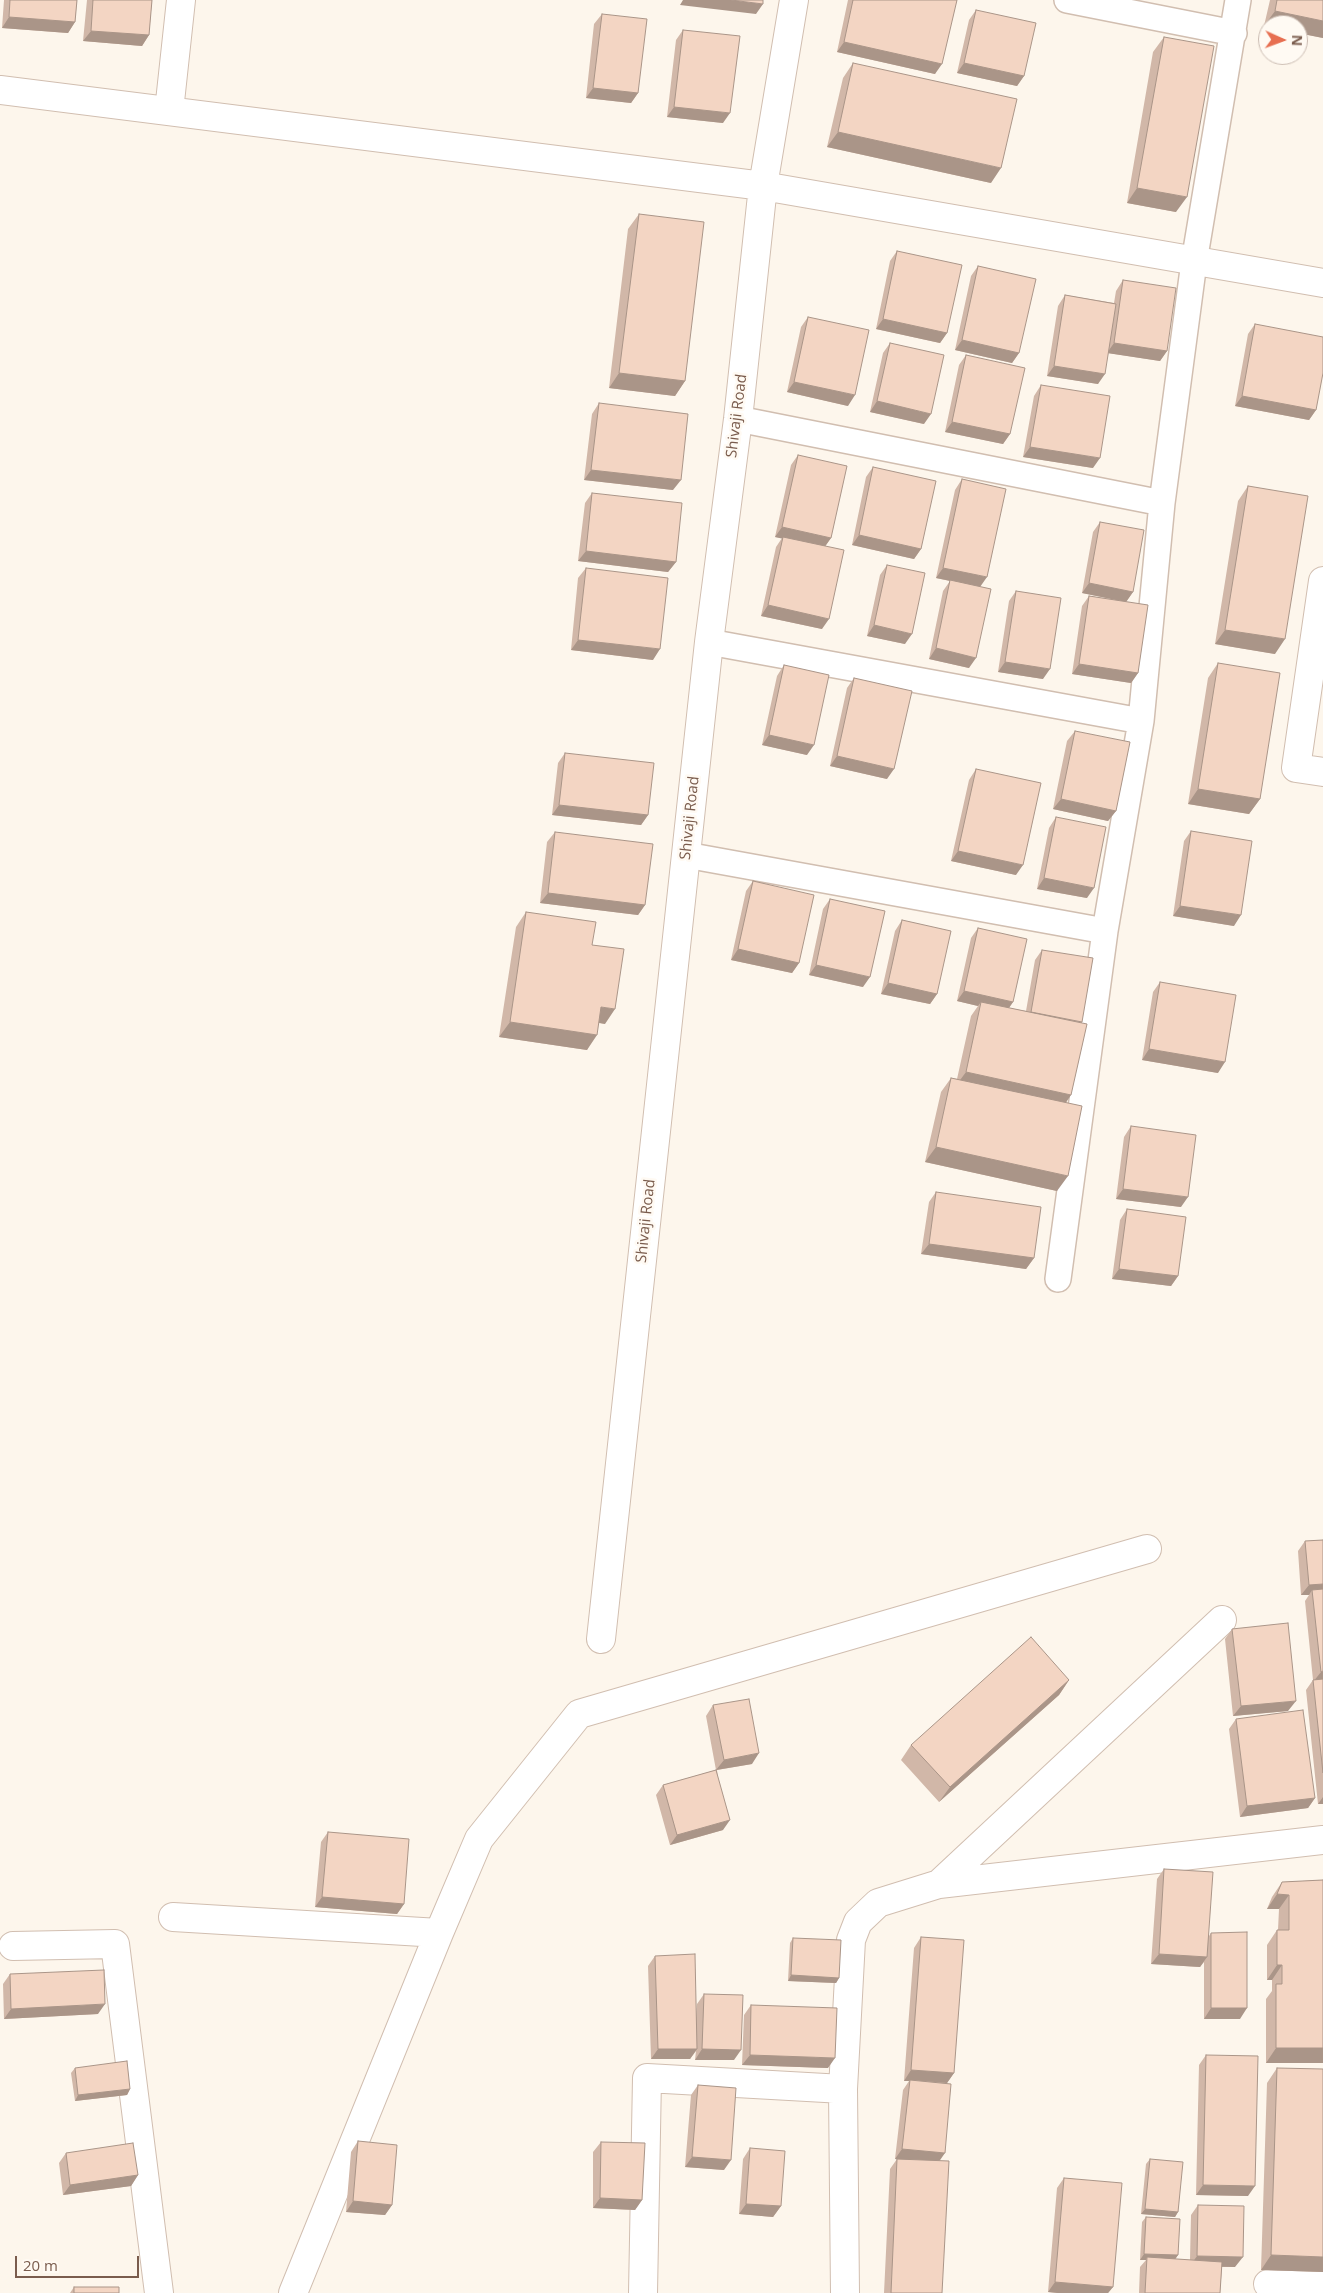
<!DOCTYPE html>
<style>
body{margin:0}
#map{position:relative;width:1323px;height:2293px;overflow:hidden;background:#fdf6ec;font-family:"Open Sans",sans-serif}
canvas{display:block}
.north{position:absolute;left:1258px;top:15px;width:50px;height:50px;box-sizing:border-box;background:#fffaf3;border:1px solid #cabbb1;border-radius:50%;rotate:92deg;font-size:14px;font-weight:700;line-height:20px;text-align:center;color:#7a5c4d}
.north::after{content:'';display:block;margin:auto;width:18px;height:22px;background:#e76f51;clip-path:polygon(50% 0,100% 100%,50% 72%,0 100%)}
.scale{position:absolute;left:15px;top:2256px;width:124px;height:22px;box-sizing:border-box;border:2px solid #7a5c4d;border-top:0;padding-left:6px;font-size:15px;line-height:18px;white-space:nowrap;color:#7a5c4d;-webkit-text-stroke:4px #fffaf3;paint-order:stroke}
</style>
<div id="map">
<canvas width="1323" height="2293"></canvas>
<div class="north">N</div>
<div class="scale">20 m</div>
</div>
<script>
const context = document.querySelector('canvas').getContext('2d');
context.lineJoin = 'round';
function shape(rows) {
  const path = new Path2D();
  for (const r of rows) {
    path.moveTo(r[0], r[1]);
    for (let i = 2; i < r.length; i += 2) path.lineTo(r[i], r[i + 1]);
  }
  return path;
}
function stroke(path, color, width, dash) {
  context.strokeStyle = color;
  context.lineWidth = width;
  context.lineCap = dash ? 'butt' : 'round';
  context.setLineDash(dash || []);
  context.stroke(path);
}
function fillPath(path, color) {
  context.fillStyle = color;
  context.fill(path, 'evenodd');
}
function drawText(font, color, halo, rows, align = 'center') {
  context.font = font + ' "Open Sans",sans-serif';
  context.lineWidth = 5;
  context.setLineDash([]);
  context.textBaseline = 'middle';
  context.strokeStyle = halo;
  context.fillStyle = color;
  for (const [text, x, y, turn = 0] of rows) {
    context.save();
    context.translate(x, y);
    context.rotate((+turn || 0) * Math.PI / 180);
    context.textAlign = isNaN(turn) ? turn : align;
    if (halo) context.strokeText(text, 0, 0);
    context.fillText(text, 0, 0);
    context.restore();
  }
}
const lane = shape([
 [1067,0,1234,33],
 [738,419,1162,503],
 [709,642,1141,721],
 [686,855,1105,931],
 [1058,1279,1105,931,1141,721,1162,503,1194,262,1238,0]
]);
const street = shape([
 [0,90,763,186,1323,283],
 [169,111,181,0],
 [1323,581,1296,768,1323,772],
 [601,1639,709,642,738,419,763,186,794,0],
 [939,1884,1222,1620],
 [173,1917,439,1933],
 [13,1946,115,1944,159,2293],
 [1268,2284,1323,2285],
 [293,2293,439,1933,479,1839,579,1714,1147,1549],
 [643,2293,647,2078,843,2089],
 [845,2293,843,2089,851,1940,858,1922,878,1903,939,1884,1323,1840]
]);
const wall = shape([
 [4,0,77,0,75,22,68,33,2,28],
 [87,0,152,0,149,35,142,46,83,41],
 [848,0,957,0,935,74,837,52],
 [1270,0,1323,0,1323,38,1298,33,1298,25,1264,26],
 [976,10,1024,76,1017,86,957,73,969,20],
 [602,14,638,93,631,103,586,98,594,24],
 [683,30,723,123,667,117,676,40],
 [1164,37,1176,212,1127,203,1153,52],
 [853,63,991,183,827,147,843,78],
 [639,214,685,381,675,396,609,388,628,229],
 [897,251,947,333,940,343,876,329,890,261],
 [978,266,1019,353,1012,363,955,350,971,276],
 [1123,280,1167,351,1160,361,1108,353,1098,384,1047,376,1058,306,1065,295,1114,303,1116,291],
 [808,317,848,406,787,392,801,327],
 [1255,324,1316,410,1309,420,1235,406,1248,334],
 [890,343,924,424,870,412,883,353],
 [966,355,1010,434,1003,444,945,432,959,365],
 [1041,385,1093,468,1023,457,1034,396],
 [599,403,673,490,584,480,592,414],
 [798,455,831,538,825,546,822,629,761,616,776,547,782,538,775,537,791,465],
 [873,467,921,549,914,559,852,545,866,477],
 [962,479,980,587,969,668,929,659,943,591,950,581,936,578,955,490],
 [1248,486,1275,654,1215,644,1238,501],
 [592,493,676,562,668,572,578,561,585,503],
 [1100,522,1133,592,1126,602,1138,673,1131,683,1072,674,1082,606,1089,596,1116,600,1082,593,1093,532],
 [887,565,905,644,867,636,880,575],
 [586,568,653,660,571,650,578,578],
 [1016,591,1043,679,998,672,1009,601],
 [1218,663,1260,799,1249,814,1188,804,1208,678],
 [784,665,807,755,762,745,777,676],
 [854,678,887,779,830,766,847,688],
 [1075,731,1116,811,1108,821,1053,809,1067,741],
 [565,753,648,815,641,825,552,815,558,763],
 [976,769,1016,875,951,861,969,780],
 [1056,817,1087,898,1037,889,1049,828],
 [1191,831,1234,926,1173,916,1184,841],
 [555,832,645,905,638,915,540,903,547,842],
 [753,881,799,963,792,973,731,960,746,891],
 [830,899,863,987,809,975,823,909],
 [526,912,592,945,605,1024,599,1023,587,1050,499,1037,516,927],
 [902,920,937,994,930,1004,881,994,895,931],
 [978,928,1013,1002,1009,1008,1026,1011,1035,960,1042,950,1082,1022,1066,1103,1057,1191,925,1162,941,1092,951,1078,957,1079,971,1016,978,1006,957,1001,971,938],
 [1160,982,1218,1073,1142,1060,1153,992],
 [1131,1126,1181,1207,1116,1199,1124,1137],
 [936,1192,1034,1258,1026,1269,921,1254,929,1202],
 [1127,1209,1178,1276,1171,1286,1112,1279,1120,1220],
 [1323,1540,1323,1804,1318,1804,1306,1690,1313,1680,1305,1601,1309,1595,1301,1595,1298,1551,1305,1541],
 [1232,1629,1288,1711,1233,1716,1225,1639],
 [1069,1680,1059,1695,939,1802,901,1760,911,1745],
 [713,1705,752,1764,717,1770,723,1830,670,1845,656,1795,663,1785,716,1770,706,1716],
 [1236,1719,1315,1798,1308,1808,1240,1817,1229,1729],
 [328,1832,404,1904,397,1914,315,1907,321,1842],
 [1164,1869,1209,1936,1211,1933,1240,2019,1204,2019,1204,1962,1200,1967,1151,1964,1157,1879],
 [1323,1880,1323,2063,1266,2063,1266,1999,1272,1991,1272,1980,1267,1980,1267,1945,1277,1930,1278,1930,1279,1909,1267,1909,1272,1897,1282,1882],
 [921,1937,954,2073,947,2083,939,2161,942,2293,884,2293,890,2169,897,2159,895,2159,903,2090,909,2081,904,2081,914,1948],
 [793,1938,839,1978,836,1983,788,1981,790,1943],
 [655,1956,696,2017,697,2004,704,1994,734,2060,695,2060,696,2051,690,2059,651,2059,648,1966],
 [10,1974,98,2014,4,2019,3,1984],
 [751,2005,828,2068,742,2065,744,2015],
 [1206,2055,1248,2196,1196,2195,1199,2065],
 [75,2068,130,2089,127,2095,75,2101,71,2073],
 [1277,2068,1323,2272,1261,2270,1267,2083],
 [698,2085,724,2170,685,2167,691,2095],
 [358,2141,392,2205,385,2215,346,2212,351,2152],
 [601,2142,642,2200,635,2210,593,2208,593,2152],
 [750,2148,781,2206,773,2217,739,2214,743,2159],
 [66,2153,138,2175,131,2186,63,2195,59,2163],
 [1150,2159,1178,2212,1175,2217,1141,2214,1146,2164],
 [1064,2178,1113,2287,1108,2293,1058,2293,1048,2292,1057,2188],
 [1198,2205,1235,2267,1222,2267,1220,2293,1139,2293,1140,2267,1146,2260,1140,2260,1142,2222,1146,2217,1178,2255,1175,2259,1190,2260,1191,2215],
 [74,2287,119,2293,70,2293]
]);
const shadedWall = shape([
 [683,0,731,0,763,4,756,14,680,5],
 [1275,11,1323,21,1323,38,1298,33,1298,25,1268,25,1268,27,1264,26],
 [9,17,75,22,68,33,2,28],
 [91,31,149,35,142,46,83,41],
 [844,42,942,64,935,74,837,52],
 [964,63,1024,76,1017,86,957,73],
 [593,88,638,93,631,103,586,98],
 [674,107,730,113,723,123,667,117],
 [838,132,1001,168,991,183,827,147],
 [1137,188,1187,197,1176,212,1127,203],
 [883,319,947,333,940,343,876,329],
 [962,340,1019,353,1012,363,955,350],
 [1114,343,1167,351,1160,361,1107,353],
 [1054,366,1105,374,1098,384,1047,376],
 [619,373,685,381,675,396,609,388],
 [794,382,855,395,848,406,787,392],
 [1242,396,1316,410,1309,420,1235,406],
 [877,401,931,414,924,424,870,412],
 [952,422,1010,434,1003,444,945,432],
 [1030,447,1100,458,1093,468,1023,457],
 [591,470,681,480,673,490,584,480],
 [782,527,831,538,824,548,775,537],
 [859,535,921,549,914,559,852,545],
 [586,551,676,562,668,572,578,561],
 [943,568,987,577,980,587,936,578],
 [1089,583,1133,592,1126,602,1082,593],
 [768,605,829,619,822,629,761,616],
 [874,625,912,634,905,644,867,636],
 [1225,630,1285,639,1275,654,1215,644],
 [578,640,660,649,653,660,571,650],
 [936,648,976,658,969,668,929,659],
 [1005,662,1050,669,1043,679,998,672],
 [1079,664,1138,673,1131,683,1072,674],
 [769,735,814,745,807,755,762,745],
 [837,756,894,769,887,779,830,766],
 [1198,789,1260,799,1249,814,1188,804],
 [1061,799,1116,811,1108,821,1053,809],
 [559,805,648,815,641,825,552,815],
 [958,851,1023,865,1016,875,951,861],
 [1044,878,1094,888,1087,898,1037,889],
 [548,893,645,905,638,915,540,903],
 [1180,906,1241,915,1234,926,1173,916],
 [738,949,799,963,792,973,731,960],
 [816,965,870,977,863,987,809,975],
 [888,983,937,994,930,1004,881,994],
 [964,991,1013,1002,1006,1012,981,1002,978,1006,957,1001],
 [601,1007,615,1009,605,1024,590,1021],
 [510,1022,597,1035,587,1050,499,1037],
 [1149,1049,1225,1062,1218,1073,1142,1060],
 [966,1072,1071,1095,1061,1110,955,1087],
 [936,1147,1068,1176,1057,1191,925,1162],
 [1123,1189,1188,1197,1181,1207,1116,1199],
 [929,1244,1034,1258,1026,1269,921,1254],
 [1119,1269,1178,1276,1171,1286,1112,1279],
 [1323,1584,1323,1594,1312,1590,1309,1595,1301,1595,1309,1585],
 [1323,1671,1323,1681,1313,1682,1321,1672],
 [1069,1680,1059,1695,939,1802,950,1787],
 [1296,1701,1288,1711,1233,1716,1241,1706],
 [759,1753,752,1764,716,1770,724,1760],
 [1323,1797,1323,1804,1318,1804],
 [1315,1798,1308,1808,1240,1817,1247,1806],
 [730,1820,723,1830,670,1845,677,1835],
 [1277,1894,1289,1895,1279,1909,1267,1909],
 [322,1897,404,1904,397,1914,315,1907],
 [1159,1954,1207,1957,1200,1967,1151,1964],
 [1277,1965,1282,1965,1272,1980,1267,1980],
 [791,1975,839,1978,836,1983,788,1981],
 [105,2004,98,2014,4,2019,11,2009],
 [1211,2008,1247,2008,1240,2019,1204,2019],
 [1276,2048,1323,2048,1323,2063,1266,2063],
 [658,2049,697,2049,690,2059,651,2059],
 [702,2049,741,2050,734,2060,695,2060],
 [750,2055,835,2058,828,2068,742,2065],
 [911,2070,954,2073,947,2083,910,2080,909,2081,904,2081],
 [130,2089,127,2095,75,2101,78,2095],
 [902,2149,945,2153,938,2163,895,2159],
 [692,2157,731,2160,724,2170,685,2167],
 [138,2175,131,2186,63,2195,70,2185],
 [1203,2185,1255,2186,1248,2196,1196,2195],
 [600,2198,642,2200,635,2210,593,2208],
 [353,2201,392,2205,385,2215,346,2212],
 [746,2204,781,2206,773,2217,739,2214],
 [1145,2209,1178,2212,1175,2217,1141,2214],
 [1144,2254,1178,2255,1174,2261,1147,2257,1146,2260,1140,2260],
 [1271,2255,1323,2257,1323,2272,1261,2270],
 [1197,2256,1243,2257,1235,2267,1190,2266],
 [1055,2282,1113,2287,1108,2293,1058,2293,1048,2292]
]);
const building = shape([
 [10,0,77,0,75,22,9,17,10,0],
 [93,0,152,0,149,35,91,31,93,0],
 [731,0,763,0,763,4,731,0],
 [853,0,957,0,942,64,844,42,853,0],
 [1277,0,1323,0,1323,21,1275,11,1277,0],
 [976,10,1036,23,1024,76,964,63,976,10],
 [602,14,647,19,638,93,593,88,602,14],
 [683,30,740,36,730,113,674,107,683,30],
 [1164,37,1214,46,1187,197,1137,188,1164,37],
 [853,63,1017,99,1001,168,838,132,853,63],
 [639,214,704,222,685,381,619,373,639,214],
 [897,251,962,265,947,333,883,319,897,251],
 [978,266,1036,279,1019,353,962,340,978,266],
 [1123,280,1176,288,1167,351,1114,343,1123,280],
 [1065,295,1116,304,1105,374,1054,366,1065,295],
 [808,317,869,330,855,395,794,382,808,317],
 [1255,324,1323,337,1323,373,1316,410,1242,396,1255,324],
 [890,343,944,355,931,414,877,401,890,343],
 [966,355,1025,368,1010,434,952,422,966,355],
 [1041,385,1110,396,1100,458,1030,447,1041,385],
 [599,403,688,414,681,480,591,470,599,403],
 [798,455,847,466,831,538,782,527,798,455],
 [873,467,936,481,921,549,859,535,873,467],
 [962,479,1006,489,987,577,943,568,962,479],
 [1248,486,1308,496,1285,639,1225,630,1248,486],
 [592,493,682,503,676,562,586,551,592,493],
 [1100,522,1144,530,1133,592,1089,583,1100,522],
 [783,537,844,550,829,619,768,605,783,537],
 [887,565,925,573,912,634,874,625,887,565],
 [586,568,668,578,660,649,578,640,586,568],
 [950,580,991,589,976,658,936,648,950,580],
 [1016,591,1061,598,1050,669,1005,662,1016,591],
 [1089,596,1148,605,1138,673,1079,664,1089,596],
 [1218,663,1280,673,1260,799,1198,789,1218,663],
 [784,665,829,675,814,745,769,735,784,665],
 [854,678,912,691,894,769,837,756,854,678],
 [1075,731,1130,742,1116,811,1061,799,1075,731],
 [565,753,654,763,648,815,559,805,565,753],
 [976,769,1041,783,1023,865,958,851,976,769],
 [1056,817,1106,827,1094,888,1044,878,1056,817],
 [1191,831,1252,841,1241,915,1180,906,1191,831],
 [555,832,653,844,645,905,548,893,555,832],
 [753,881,814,895,799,963,738,949,753,881],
 [830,899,885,911,870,977,816,965,830,899],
 [526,912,596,922,592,945,624,949,615,1009,601,1007,597,1035,510,1022,526,912],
 [902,920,951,931,937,994,888,983,902,920],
 [978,928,1027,939,1013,1002,964,991,978,928],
 [1042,950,1093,958,1082,1022,1031,1012,1042,950],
 [1160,982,1236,995,1225,1062,1149,1049,1160,982],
 [981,1002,1087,1024,1071,1095,966,1072,981,1002],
 [951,1078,1082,1106,1068,1176,936,1147,951,1078],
 [1131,1126,1196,1135,1188,1197,1123,1189,1131,1126],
 [936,1192,1041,1207,1034,1258,929,1244,936,1192],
 [1127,1209,1186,1217,1178,1276,1119,1269,1127,1209],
 [1323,1540,1323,1584,1309,1585,1305,1541,1323,1540],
 [1323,1589,1323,1671,1321,1672,1312,1590,1323,1589],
 [1288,1623,1296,1701,1241,1706,1232,1629,1288,1623],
 [1031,1637,1069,1680,950,1787,911,1745,1031,1637],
 [1323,1679,1323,1773,1313,1680,1323,1679],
 [749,1699,759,1753,724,1760,713,1705,749,1699],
 [1303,1710,1315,1798,1247,1806,1236,1719,1303,1710],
 [716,1770,730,1820,677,1835,663,1785,716,1770],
 [328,1832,409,1839,404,1904,322,1897,328,1832],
 [1164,1869,1213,1872,1207,1957,1159,1954,1164,1869],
 [1323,1880,1323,2048,1276,2048,1276,1984,1282,1984,1282,1965,1277,1965,1277,1930,1289,1930,1289,1895,1277,1894,1282,1882,1323,1880],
 [1247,1932,1247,2008,1211,2008,1211,1933,1247,1932],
 [921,1937,964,1940,954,2073,911,2070,921,1937],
 [793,1938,841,1940,839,1978,791,1975,793,1938],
 [695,1954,697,2049,658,2049,655,1956,695,1954],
 [104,1970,105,2004,11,2009,10,1974,104,1970],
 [704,1994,743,1995,741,2050,702,2049,704,1994],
 [751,2005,837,2008,835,2058,750,2055,751,2005],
 [1206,2055,1258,2056,1255,2186,1203,2185,1206,2055],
 [127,2061,130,2089,78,2095,75,2068,127,2061],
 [1277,2068,1323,2069,1323,2257,1271,2255,1277,2068],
 [910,2080,951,2084,945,2153,902,2149,910,2080],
 [698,2085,736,2088,731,2160,692,2157,698,2085],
 [358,2141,397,2145,392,2205,353,2201,358,2141],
 [601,2142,645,2143,642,2200,600,2198,601,2142],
 [133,2143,138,2175,70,2185,66,2153,133,2143],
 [750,2148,785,2151,781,2206,746,2204,750,2148],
 [897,2159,949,2161,942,2293,891,2293,897,2159],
 [1150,2159,1183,2162,1178,2212,1145,2209,1150,2159],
 [1064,2178,1122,2183,1113,2287,1055,2282,1064,2178],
 [1198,2205,1244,2206,1243,2257,1197,2256,1198,2205],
 [1146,2217,1180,2219,1178,2255,1144,2254,1146,2217],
 [1147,2257,1222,2262,1220,2293,1145,2293,1147,2257],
 [74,2287,119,2287,119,2293,74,2293,74,2287]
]);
const streetNames = [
 ["Shivaji Road",737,416,-83],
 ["Shivaji Road",690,818,-84],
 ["Shivaji Road",646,1221,-84]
];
stroke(lane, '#d1beb0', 28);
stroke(street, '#d1beb0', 30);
stroke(lane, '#fff', 25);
stroke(street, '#fff', 28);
fillPath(wall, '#d1b7a8');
fillPath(shadedWall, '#aa9588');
fillPath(building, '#f3d5c3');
stroke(building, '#aa9588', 1);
drawText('15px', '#7a5c4d', '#fffaf3', streetNames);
</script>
